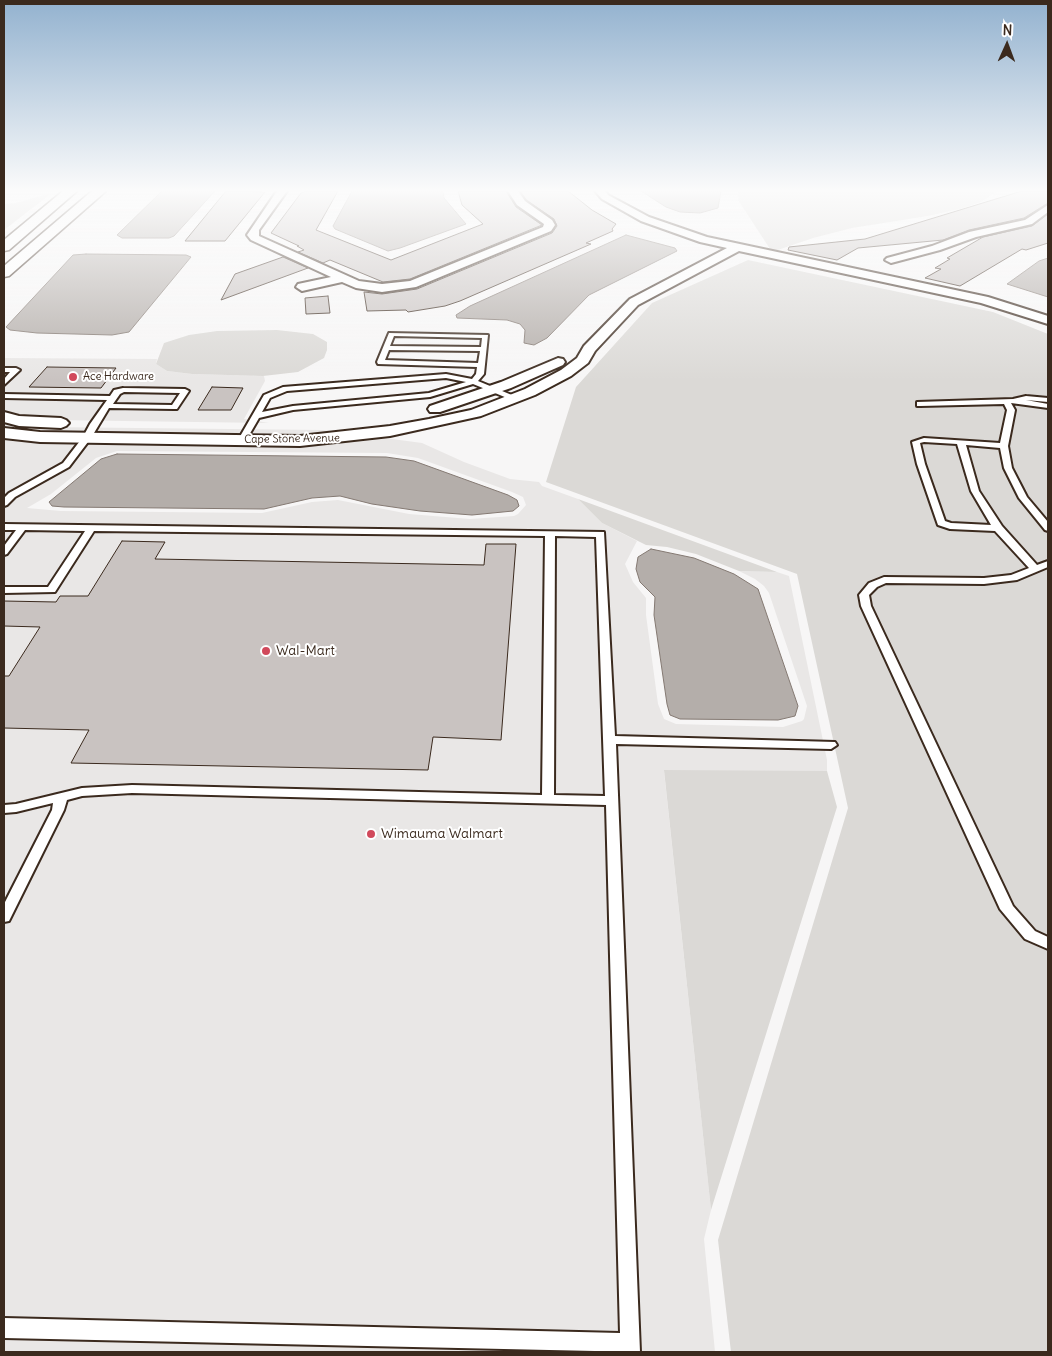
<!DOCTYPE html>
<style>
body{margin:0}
#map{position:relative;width:1052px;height:1356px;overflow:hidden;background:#f7f6f6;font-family:Delius,sans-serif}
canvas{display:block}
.frame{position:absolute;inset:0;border:5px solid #3b2a1e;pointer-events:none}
.north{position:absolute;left:982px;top:20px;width:50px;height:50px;-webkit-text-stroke:4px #fff;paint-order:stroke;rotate:2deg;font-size:14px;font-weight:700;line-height:20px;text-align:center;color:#3b2a1e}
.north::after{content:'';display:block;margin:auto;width:18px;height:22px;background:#3b2a1e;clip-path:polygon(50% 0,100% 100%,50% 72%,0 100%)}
</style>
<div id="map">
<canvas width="1052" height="1356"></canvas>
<div class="frame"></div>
<div class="north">N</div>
</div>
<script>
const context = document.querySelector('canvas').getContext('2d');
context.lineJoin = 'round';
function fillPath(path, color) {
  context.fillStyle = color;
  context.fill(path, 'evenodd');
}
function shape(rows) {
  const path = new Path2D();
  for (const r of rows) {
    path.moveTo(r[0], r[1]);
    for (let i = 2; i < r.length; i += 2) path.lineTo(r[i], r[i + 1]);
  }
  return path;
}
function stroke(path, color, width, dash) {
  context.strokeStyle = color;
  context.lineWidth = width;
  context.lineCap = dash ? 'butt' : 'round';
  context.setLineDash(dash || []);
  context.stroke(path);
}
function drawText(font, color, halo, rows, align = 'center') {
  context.font = font + ' Delius,sans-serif';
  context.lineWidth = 4;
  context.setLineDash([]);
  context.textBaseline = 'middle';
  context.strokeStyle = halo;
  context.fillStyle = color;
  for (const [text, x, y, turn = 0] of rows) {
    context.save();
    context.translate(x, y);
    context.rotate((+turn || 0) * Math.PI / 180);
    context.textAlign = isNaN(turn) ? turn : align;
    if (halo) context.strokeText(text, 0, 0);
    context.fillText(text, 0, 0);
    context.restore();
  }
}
const built = shape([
 [4,358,157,359,156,364,167,371,192,374,264,376,265,381,244,419,269,423,51,420,24,417,4,413],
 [4,421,45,427,323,430,349,433,300,437,23,432,4,429],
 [377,437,422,443,464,462,510,479,539,482,542,486,578,499,602,523,637,541,625,564,633,582,646,598,646,615,658,704,664,719,676,724,783,727,802,721,804,719,807,706,769,593,764,586,755,579,739,571,777,572,789,576,827,760,827,771,664,771,711,1210,704,1239,715,1352,4,1352,4,438,36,441,298,445],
 [117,451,387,453,418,458,512,492,523,497,526,505,518,514,514,516,470,519,409,514,338,500,312,502,262,513,61,511,27,508,51,494,96,458]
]);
const green = shape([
 [739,191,997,191,981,202,960,209,928,216,852,228,813,238,772,252,738,200],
 [52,193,4,230,4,204,16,203],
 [748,260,993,312,1048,334,1048,1352,731,1352,718,1240,848,808,797,574,546,482,576,387,652,303],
 [277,330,313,334,327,342,327,350,324,358,298,372,263,376,192,374,167,371,156,364,164,343,189,335,217,331],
 [578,499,777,572,739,571,696,554,667,547,646,545,602,523],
 [664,770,827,771,837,807,711,1210]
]);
const water = shape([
 [162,191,215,191,174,236,169,238,122,238,117,235,162,191],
 [352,191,443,191,444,198,466,224,400,248,388,251,335,229,333,226,352,191],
 [641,191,721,191,718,208,700,213,680,212,666,207,641,191],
 [626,235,675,248,677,251,589,295,547,338,534,345,524,343,525,330,520,324,507,320,457,318,456,315,470,306,626,235],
 [86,254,186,255,191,257,129,332,112,335,37,333,10,330,6,327,73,255,86,254],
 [1048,258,1048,297,1007,284,1039,261,1048,258],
 [117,454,386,457,414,461,508,495,517,500,519,506,513,511,472,515,420,511,372,504,340,496,312,498,264,509,64,507,52,506,49,502,101,459,117,454],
 [651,549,694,558,734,574,758,589,798,706,795,716,778,720,680,719,670,715,667,704,654,615,655,597,640,582,636,569,638,557,651,549]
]);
const building = shape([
 [226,191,265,192,225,241,185,241,226,191],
 [306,191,338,191,316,230,391,260,483,224,462,205,458,191,506,191,516,207,542,225,410,279,383,282,330,260,323,263,298,252,304,250,297,246,299,246,271,233,301,193,306,191],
 [520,191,568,191,592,210,616,224,612,229,613,231,586,243,591,244,460,301,445,306,408,312,406,310,367,311,364,292,382,294,417,289,552,233,557,226,554,219,526,200,520,191],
 [1022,191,1048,191,1048,203,1024,218,969,230,943,240,858,248,837,260,788,250,789,247,865,239,1022,191],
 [1048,214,1048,243,1026,250,1022,249,960,286,925,278,941,269,935,268,950,259,947,258,983,237,1032,226,1048,214],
 [283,257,308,268,221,300,235,274,283,257],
 [328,296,330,313,306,314,305,298,328,296],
 [47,367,116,368,101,388,29,387,47,367],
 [212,387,243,388,231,410,198,410,212,387],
 [122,541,165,542,155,559,484,565,486,544,516,544,501,740,433,737,428,770,71,763,89,730,4,728,4,676,9,676,40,627,4,626,4,601,56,602,60,596,88,596,122,541]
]);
const service = shape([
 [389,333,488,335,484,374,478,381,519,398,512,400,473,384,430,397,293,410,259,418,245,442,239,442,238,440,264,395,283,387,446,374,472,379,476,374,477,367,378,364,377,362,389,333],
 [394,336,482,338,481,347,390,346,394,336],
 [389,350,480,351,478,363,385,360,389,350],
 [446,378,466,382,429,393,293,406,262,412,270,398,287,391,446,378],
 [4,368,16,368,20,370,4,385,4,379,10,372,4,372,4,368],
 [123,388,185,389,189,391,177,409,174,409,109,408,91,438,69,467,15,497,7,505,4,506,4,498,9,493,63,463,83,437,90,424,107,400,4,398,4,394,110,396,114,390,123,388],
 [124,392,180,393,172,405,113,404,120,394,124,392],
 [1026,396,1048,398,1048,402,1026,400,1048,404,1048,408,1011,403,1015,410,1008,446,1012,468,1027,497,1048,522,1048,531,1045,530,1019,498,1004,468,1000,448,966,445,979,491,1002,526,1037,565,1048,561,1048,567,1017,580,984,584,886,583,877,587,869,595,871,606,1013,906,1035,931,1048,937,1048,949,1025,939,1000,909,861,606,859,595,869,583,884,577,984,578,1011,575,1029,568,995,531,950,529,938,525,917,464,912,442,924,438,1000,443,1007,410,1004,404,920,406,917,406,917,402,1013,399,1026,396],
 [924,442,957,444,971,491,991,525,951,523,945,521,925,464,920,443,924,442],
 [4,524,604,532,615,736,835,742,837,745,831,749,616,744,640,1352,4,1338,4,1318,620,1333,606,805,132,793,82,796,67,800,64,810,11,917,9,921,4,922,4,904,52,810,53,803,16,812,4,813,4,805,16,804,82,788,132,785,542,795,545,536,94,531,55,592,4,593,4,587,48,587,85,531,25,530,7,554,4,555,4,546,16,530,4,530,4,524],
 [555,536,596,537,605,796,554,795,555,536]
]);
const minor = shape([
 [277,191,287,191,259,230,259,236,359,281,382,284,410,281,543,227,544,224,517,205,508,191,518,191,525,201,552,220,555,225,551,231,416,287,382,292,356,288,342,282,302,291,296,287,298,284,331,277,251,240,247,235,277,191],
 [595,191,605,191,608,195,649,217,707,237,988,297,1048,316,1048,324,981,303,739,251,638,305,595,351,588,363,571,376,535,395,481,416,390,436,300,446,40,442,4,438,4,428,40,432,300,436,390,426,429,419,471,410,525,389,561,370,577,358,584,346,630,299,727,248,700,242,641,221,602,199,595,191],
 [1048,205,1048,212,1032,224,976,237,940,250,891,263,885,260,887,258,932,246,969,232,1025,220,1048,205],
 [558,358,563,359,565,362,563,365,511,388,440,412,430,412,428,409,430,406,501,382,558,358],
 [4,412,19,416,61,418,66,420,69,423,66,426,61,428,19,426,4,422,4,412]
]);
const primary = shape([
 [63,191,77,191,9,250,4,251,4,240,63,191],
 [92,191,106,191,9,276,4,277,4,266,92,191]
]);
const markers = [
 [73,377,5,"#d1495b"],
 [266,651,5,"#d1495b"],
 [371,834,5,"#d1495b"]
];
const farPoinames = [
 ["Ace Hardware",83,377]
];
const farStreetnames = [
 ["Cape Stone Avenue",292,439,-1]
];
const poiNames = [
 ["Wal-Mart",276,651],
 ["Wimauma Walmart",381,834]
];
fillPath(built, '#e9e7e6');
fillPath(green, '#dbd9d6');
fillPath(water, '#b4aeaa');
stroke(water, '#847972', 1);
fillPath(building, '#c9c3c1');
stroke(building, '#3b2a1e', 1);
stroke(service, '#3b2a1e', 4);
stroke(minor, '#3b2a1e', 4);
stroke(primary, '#3b2a1e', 3);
fillPath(service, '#fff');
fillPath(minor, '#fff');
fillPath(primary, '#fff');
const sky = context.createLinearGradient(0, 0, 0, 381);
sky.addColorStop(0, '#93b2cf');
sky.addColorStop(0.5, '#fbfbfb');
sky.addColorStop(1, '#fbfbfb00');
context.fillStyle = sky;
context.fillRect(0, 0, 1052, 381);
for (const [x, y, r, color] of markers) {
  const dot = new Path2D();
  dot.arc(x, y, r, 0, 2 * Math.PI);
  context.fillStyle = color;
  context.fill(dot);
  stroke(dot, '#fff', 2);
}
drawText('11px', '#3b2a1e', '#fff', farPoinames, 'left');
drawText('11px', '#3b2a1e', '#fff', farStreetnames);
drawText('14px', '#3b2a1e', '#fff', poiNames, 'left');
</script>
